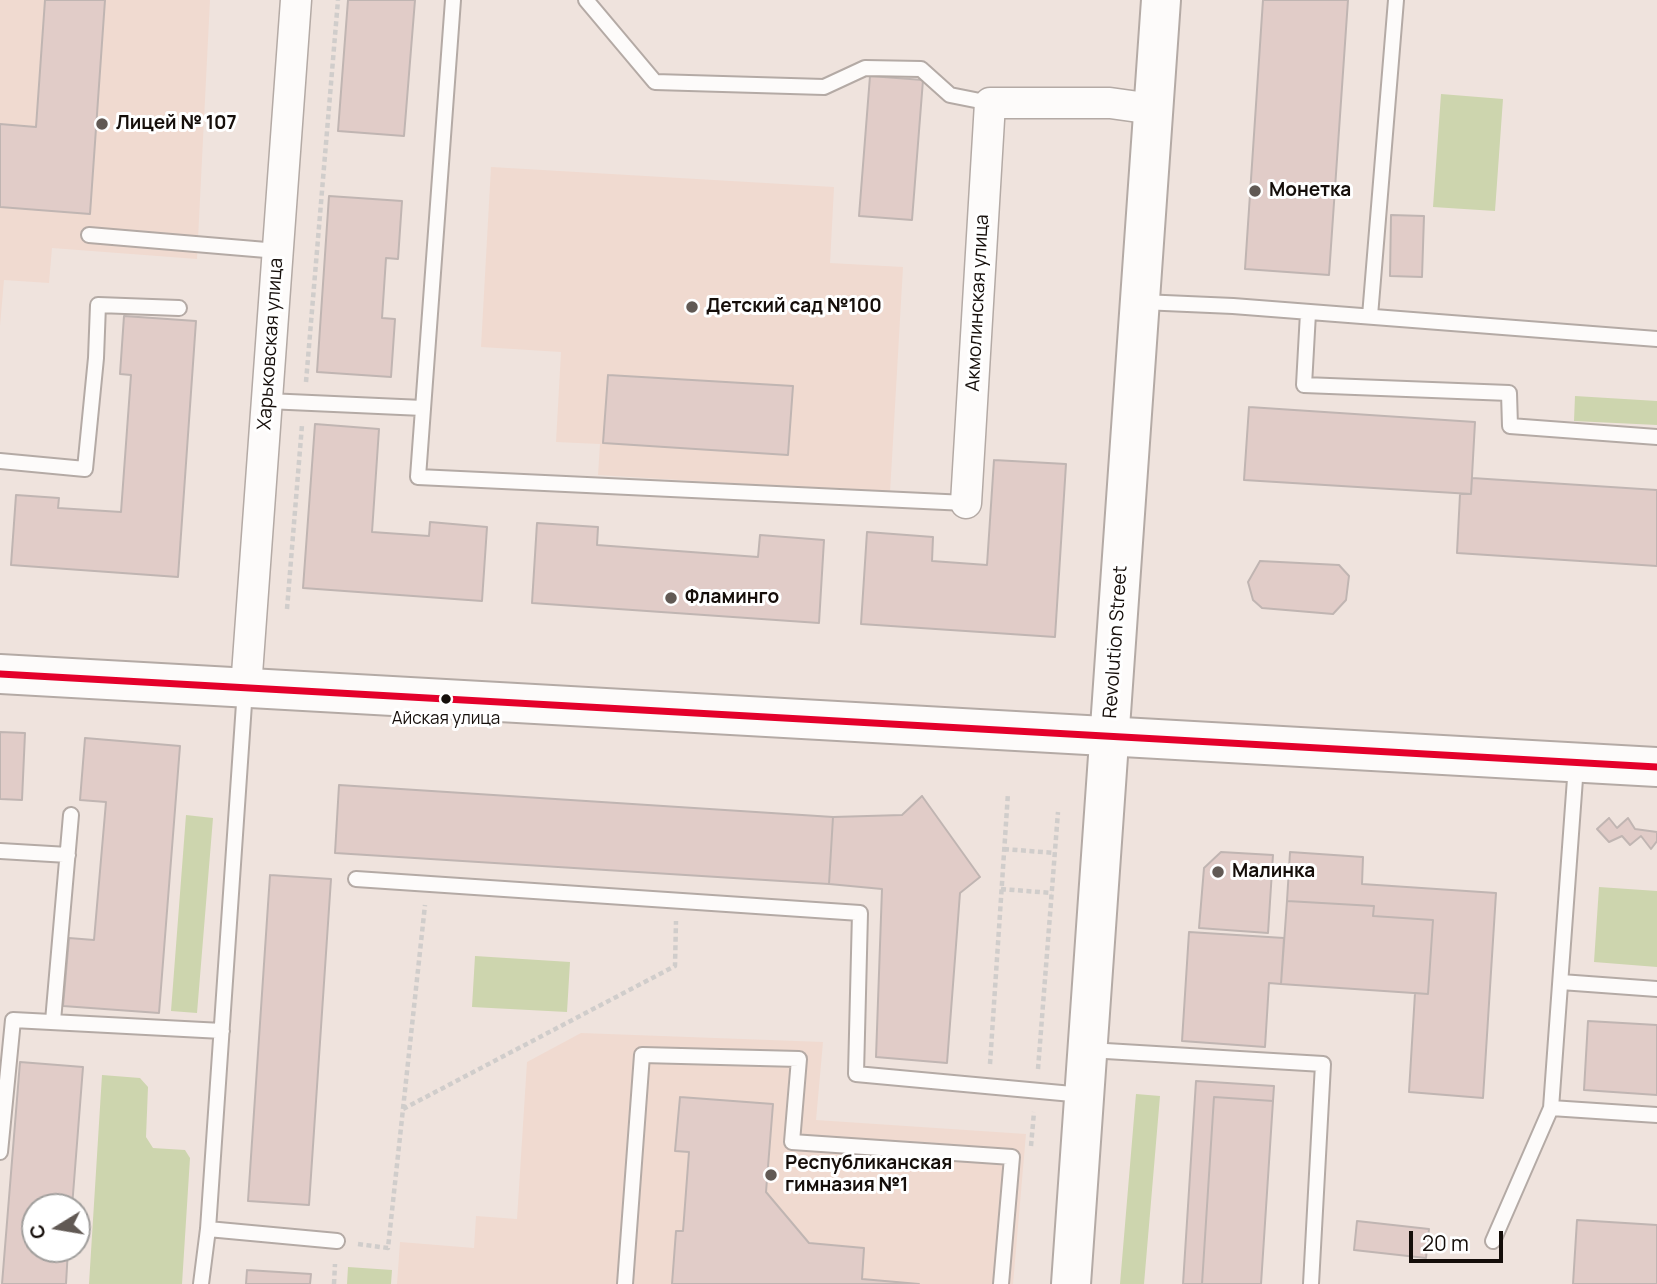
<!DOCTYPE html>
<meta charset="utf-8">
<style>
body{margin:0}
#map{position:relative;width:1657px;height:1284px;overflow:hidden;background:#efe3dd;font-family:Manrope,sans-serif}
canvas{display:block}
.north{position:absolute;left:21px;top:1193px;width:70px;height:70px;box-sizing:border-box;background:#fff;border:2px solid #a19f9d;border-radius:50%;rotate:259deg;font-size:19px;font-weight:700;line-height:28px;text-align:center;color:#150e0a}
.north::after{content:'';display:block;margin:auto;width:24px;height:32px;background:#615954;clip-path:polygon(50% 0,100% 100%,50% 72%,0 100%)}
.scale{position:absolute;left:1409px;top:1231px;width:94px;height:32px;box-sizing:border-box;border:4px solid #150e0a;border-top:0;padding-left:9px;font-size:21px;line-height:24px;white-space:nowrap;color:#150e0a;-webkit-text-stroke:5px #fff;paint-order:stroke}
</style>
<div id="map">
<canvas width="1657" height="1284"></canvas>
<div class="north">С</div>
<div class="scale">20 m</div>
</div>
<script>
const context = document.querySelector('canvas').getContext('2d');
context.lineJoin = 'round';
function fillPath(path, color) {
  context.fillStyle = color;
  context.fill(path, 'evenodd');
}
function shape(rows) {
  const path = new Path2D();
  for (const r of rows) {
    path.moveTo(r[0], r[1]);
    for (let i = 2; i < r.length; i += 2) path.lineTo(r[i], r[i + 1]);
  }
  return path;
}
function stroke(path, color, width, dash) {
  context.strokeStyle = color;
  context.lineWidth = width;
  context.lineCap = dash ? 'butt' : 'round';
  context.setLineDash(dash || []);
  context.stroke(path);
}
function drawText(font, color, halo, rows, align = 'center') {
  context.font = font + ' Manrope,sans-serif';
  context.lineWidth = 6;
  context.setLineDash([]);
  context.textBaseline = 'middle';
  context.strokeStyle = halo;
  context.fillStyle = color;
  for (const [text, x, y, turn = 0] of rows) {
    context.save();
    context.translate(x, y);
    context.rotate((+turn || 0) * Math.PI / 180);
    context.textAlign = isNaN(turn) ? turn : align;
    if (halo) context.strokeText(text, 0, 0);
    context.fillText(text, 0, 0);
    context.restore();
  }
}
const built = shape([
 [0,0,210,0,197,259,52,248,49,283,4,280,0,326],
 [491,167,834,187,830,263,903,267,890,493,598,475,600,444,556,442,561,352,481,347],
 [581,1033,823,1042,816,1120,1026,1134,1013,1284,397,1284,400,1242,474,1248,476,1216,517,1219,527,1062]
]);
const green = shape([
 [1441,94,1503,99,1495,211,1433,207],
 [1575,396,1657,401,1657,425,1574,421],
 [186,815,213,818,197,1013,171,1011],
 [1599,887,1657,891,1657,967,1594,962],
 [475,956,570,962,567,1012,472,1007],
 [102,1075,140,1078,148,1087,146,1137,153,1148,185,1150,190,1158,182,1284,89,1284],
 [1136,1094,1160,1096,1144,1284,1120,1284],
 [348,1267,392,1270,391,1284,347,1284]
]);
const building = shape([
 [45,0,105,0,90,214,0,207,0,124,36,127,45,0],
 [348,0,415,0,404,136,338,131,348,0],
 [1263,0,1348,0,1329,275,1245,269,1263,0],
 [870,76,923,80,912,220,859,216,870,76],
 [329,196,402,201,398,259,386,258,382,318,395,319,391,377,317,372,329,196],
 [1391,215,1424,216,1422,277,1390,276,1391,215],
 [124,316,196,321,178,577,11,565,16,495,59,498,58,508,121,512,131,375,120,374,124,316],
 [608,375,793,386,788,455,603,443,608,375],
 [1249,407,1475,422,1471,494,1244,480,1249,407],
 [315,424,379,429,372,532,429,536,430,522,487,527,482,601,303,588,315,424],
 [994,460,1066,464,1055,637,861,624,867,532,933,537,932,561,987,565,994,460],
 [1472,478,1657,490,1657,566,1457,553,1460,494,1471,494,1472,478],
 [537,523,598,527,597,545,758,557,760,535,824,540,819,623,532,603,537,523],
 [1260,561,1339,565,1349,576,1346,600,1333,614,1262,608,1253,600,1248,582,1260,561],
 [0,732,25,733,22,800,0,799,0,732],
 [85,738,180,746,159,1013,63,1006,69,938,94,940,106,802,80,800,85,738],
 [339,785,833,817,829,884,335,853,339,785],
 [922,796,980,877,960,893,947,1063,876,1057,882,889,829,884,833,817,902,815,922,796],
 [1609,818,1617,828,1628,818,1635,829,1657,832,1657,841,1651,849,1641,836,1630,845,1622,836,1609,842,1597,829,1609,818],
 [1221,852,1273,855,1268,933,1199,928,1204,868,1221,852],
 [1290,852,1363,857,1362,884,1496,893,1483,1098,1409,1092,1415,993,1428,994,1433,920,1373,916,1374,906,1287,901,1290,852],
 [270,875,331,879,309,1205,248,1201,270,875],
 [1287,901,1374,906,1373,916,1433,920,1428,994,1281,984,1287,901],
 [1189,932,1284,938,1281,984,1269,983,1265,1047,1182,1041,1189,932],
 [1588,1021,1657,1025,1657,1095,1584,1090,1588,1021],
 [20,1062,83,1067,72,1207,35,1207,35,1249,68,1249,66,1284,2,1284,20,1062],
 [1196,1081,1274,1086,1273,1101,1214,1097,1202,1284,1183,1284,1196,1081],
 [680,1097,773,1104,766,1192,809,1243,864,1248,862,1279,919,1284,672,1284,676,1231,683,1231,689,1152,675,1151,680,1097],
 [1214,1097,1273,1101,1261,1284,1202,1284,1214,1097],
 [1577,1220,1657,1225,1657,1284,1573,1284,1577,1220],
 [1357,1221,1429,1229,1426,1258,1354,1250,1357,1221],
 [247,1270,311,1274,310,1284,246,1284,247,1270]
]);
const path = shape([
 [306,382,338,0],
 [287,609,302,425],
 [1004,849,1055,853],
 [1001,889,1052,893],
 [990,1064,1008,793],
 [1038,1069,1058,812],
 [403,1109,675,966,676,921],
 [1031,1146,1034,1112],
 [358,1244,388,1248,425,905],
 [334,1284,335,1264]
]);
const service = shape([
 [453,0,418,477,966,503],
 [586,0,655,82,824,87,865,68,921,69,950,95,990,103],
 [89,235,278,251],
 [1142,302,1233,306,1657,339],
 [1308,313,1304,385,1509,393,1510,426,1657,437],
 [1370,316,1396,0],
 [267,401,423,408],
 [0,461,85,469,96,358,98,305,179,308],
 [1576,765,1551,1108,1657,1115],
 [0,851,68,855],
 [356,879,860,913,856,1074,1083,1095],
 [1561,982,1657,989],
 [53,1021,71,815],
 [1089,1050,1323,1064,1311,1284],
 [0,1152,13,1020,222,1031],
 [208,1229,337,1241],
 [1493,1241,1551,1108],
 [201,1284,208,1229,245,689],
 [625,1284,642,1055,799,1059,792,1142,1012,1157,1001,1284]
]);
const minor = shape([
 [966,503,990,103,1110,103,1153,109],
 [246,688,296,0]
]);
const secondary = shape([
 [1071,1284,1161,0]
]);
const primary = shape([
 [0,674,1657,767]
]);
const bus1 = shape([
 [0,674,1657,767]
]);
const markers = [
 [102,124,7,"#615954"],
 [1255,191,7,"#615954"],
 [692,307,7,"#615954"],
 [671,598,7,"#615954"],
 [446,699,6,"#150e0a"],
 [1218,872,7,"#615954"],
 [771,1175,7,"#615954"]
];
const busNames = [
 ["Айская улица",446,719]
];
const poiNames = [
 ["Лицей № 107",116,124],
 ["Монетка",1269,191],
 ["Детский сад №100",706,307],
 ["Фламинго",685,598],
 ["Малинка",1232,872],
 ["Республиканская",785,1164],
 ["гимназия №1",785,1186]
];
const streetNames = [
 ["Акмолинская улица",978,303,-87],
 ["Харьковская улица",271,344,-86],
 ["Revolution Street",1116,642,-86]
];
fillPath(built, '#f0dad0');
fillPath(green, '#cdd5ae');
fillPath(building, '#e1ccc8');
stroke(building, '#c0b5b2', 2);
stroke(service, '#b4aaa5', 18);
stroke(minor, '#b4aaa5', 33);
stroke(secondary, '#b4aaa5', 42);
stroke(primary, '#b4aaa5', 42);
stroke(path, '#d0cdcb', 4.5, [5, 3.5]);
stroke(service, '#fdfbfa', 14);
stroke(minor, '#fdfbfa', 30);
stroke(secondary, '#fdfbfa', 38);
stroke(primary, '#fdfbfa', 38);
stroke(bus1, '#e4002b', 7);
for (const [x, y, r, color] of markers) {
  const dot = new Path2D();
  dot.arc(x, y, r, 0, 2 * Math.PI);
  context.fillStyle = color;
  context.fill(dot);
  stroke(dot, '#fff', 2.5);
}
drawText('17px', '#150e0a', '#fff', busNames);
drawText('bold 19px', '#150e0a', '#fff', poiNames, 'left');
drawText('19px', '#150e0a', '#fff', streetNames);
</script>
